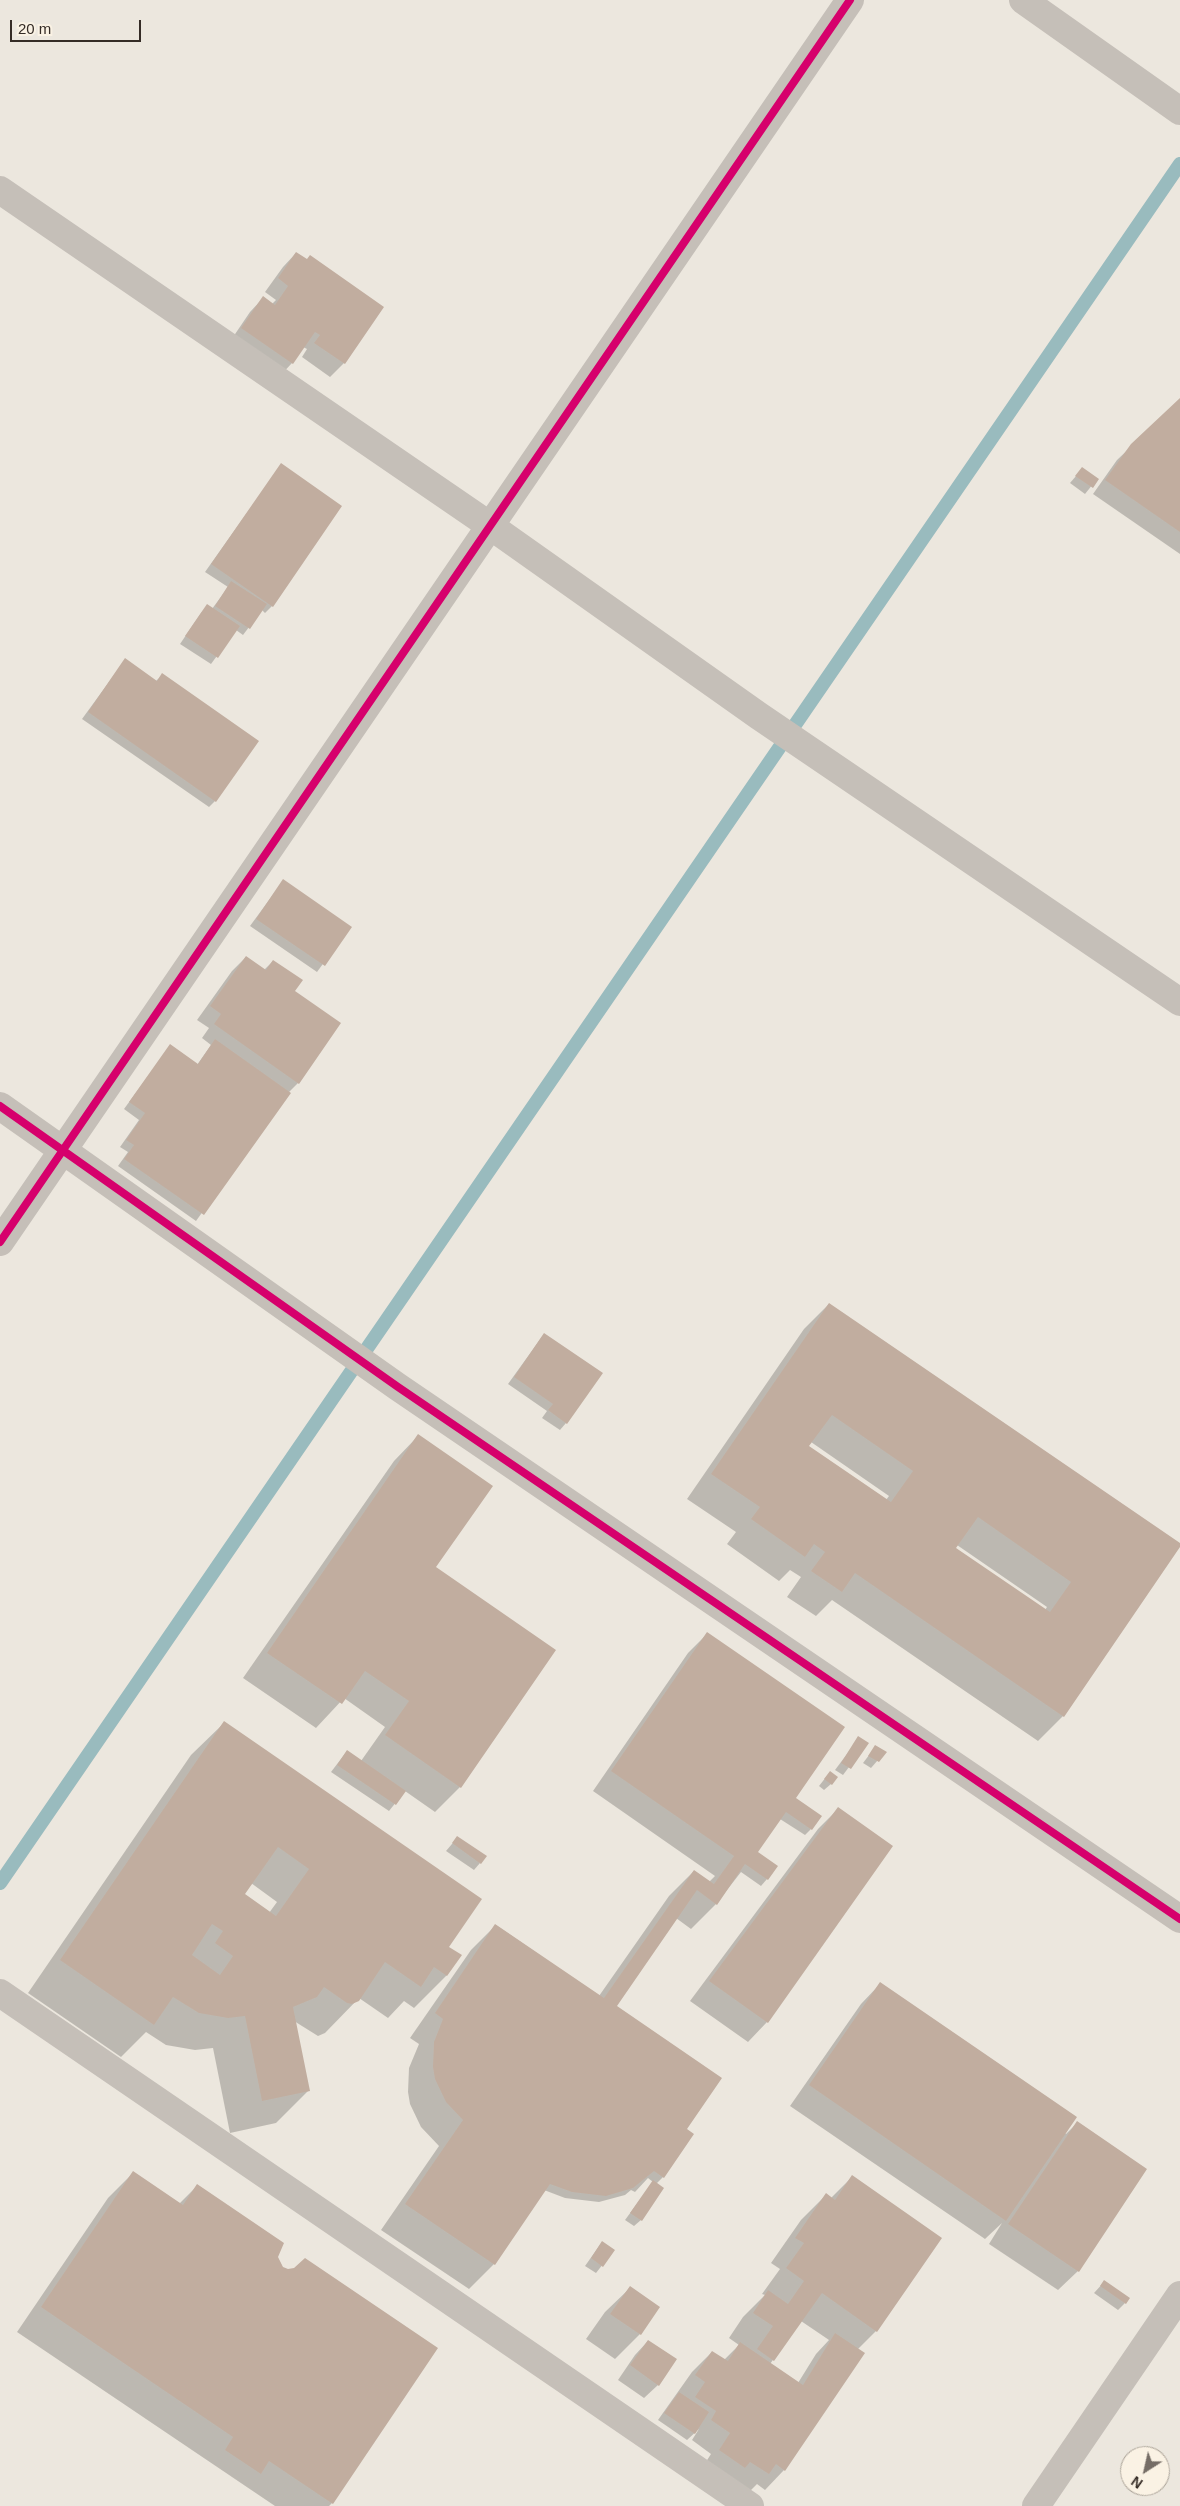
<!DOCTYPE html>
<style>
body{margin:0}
#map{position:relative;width:1180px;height:2506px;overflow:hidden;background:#ece7de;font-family:Arial,sans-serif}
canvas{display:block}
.north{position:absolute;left:1120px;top:2446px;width:50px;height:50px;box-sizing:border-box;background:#faf2e4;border:1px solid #aba398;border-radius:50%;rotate:215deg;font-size:14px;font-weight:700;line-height:20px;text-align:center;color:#352c26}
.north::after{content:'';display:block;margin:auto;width:18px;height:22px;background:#756d66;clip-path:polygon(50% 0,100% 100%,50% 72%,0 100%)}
.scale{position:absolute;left:10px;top:20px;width:131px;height:22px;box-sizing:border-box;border:2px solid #352c26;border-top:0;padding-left:6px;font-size:15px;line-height:18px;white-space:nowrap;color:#352c26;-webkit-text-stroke:4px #faf2e4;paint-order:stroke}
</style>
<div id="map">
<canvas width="1180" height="2506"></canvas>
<div class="north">N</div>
<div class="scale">20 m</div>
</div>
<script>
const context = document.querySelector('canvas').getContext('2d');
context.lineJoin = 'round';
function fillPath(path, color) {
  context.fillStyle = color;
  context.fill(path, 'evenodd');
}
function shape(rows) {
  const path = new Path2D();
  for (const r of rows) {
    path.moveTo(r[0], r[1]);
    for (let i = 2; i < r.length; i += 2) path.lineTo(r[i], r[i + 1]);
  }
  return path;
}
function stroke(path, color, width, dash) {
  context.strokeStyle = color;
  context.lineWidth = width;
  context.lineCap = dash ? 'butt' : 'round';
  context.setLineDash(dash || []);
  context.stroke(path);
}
const shadow = shape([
 [296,253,383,307,344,363,330,377,302,357,307,349,303,347,292,363,279,377,229,343,250,312,263,298,272,304,276,300,265,292,283,267],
 [1180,400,1180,554,1093,494,1117,460],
 [281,465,272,606,265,613,262,610,243,635,236,630,211,664,180,644,201,613,207,606,212,609,228,587,205,572],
 [1082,469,1097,479,1085,494,1070,483],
 [125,660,156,681,162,675,215,801,209,807,82,719],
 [283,881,350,927,317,972,250,926],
 [246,957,264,970,273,961,293,991,298,1083,288,1093,196,1221,118,1166,128,1152,120,1147,139,1120,124,1109,170,1046,197,1065,211,1045,202,1038,209,1028,197,1020,232,971],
 [829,1304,1180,1545,1063,1716,1038,1741,832,1600,816,1616,787,1597,801,1577,790,1570,779,1581,727,1544,736,1532,687,1499,804,1329],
 [811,1442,889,1496,886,1500,808,1447],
 [957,1545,1047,1607,1045,1610,955,1548],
 [544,1334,566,1423,560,1430,542,1418,547,1411,508,1384],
 [418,1436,460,1787,435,1812,405,1791,389,1811,331,1772,347,1751,361,1761,385,1727,344,1698,316,1728,243,1678,394,1461],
 [708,1633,811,1829,805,1835,780,1819,756,1853,767,1879,761,1886,741,1872,716,1904,691,1929,676,1918,615,2007,682,2134,663,2177,656,2184,641,2220,634,2226,625,2220,653,2182,648,2178,635,2192,631,2190,625,2195,599,2202,565,2198,544,2190,494,2264,469,2289,381,2230,439,2146,421,2127,410,2104,408,2092,409,2068,419,2044,410,2038,471,1950,496,1925,599,1996,669,1896,694,1871,709,1882,715,1876,593,1791,688,1653],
 [224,1723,447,1947,460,1956,446,1976,414,2008,404,2001,388,2018,359,1998,325,2033,318,2036,294,2021,308,2091,276,2123,230,2133,213,2048,195,2050,166,2045,146,2032,121,2057,28,1993,191,1755],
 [251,1883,277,1902,269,1913,243,1895],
 [859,1738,867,1743,843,1775,835,1770],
 [876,1746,885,1752,871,1768,863,1763],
 [830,1772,831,1784,824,1790,819,1786],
 [838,1809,767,2022,748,2042,690,2001,818,1829],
 [457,1838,480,1863,474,1870,446,1851],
 [880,1984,1066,2134,1077,2123,1078,2271,1058,2290,989,2244,1002,2223,985,2239,790,2106,861,2004],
 [133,2173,179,2204,197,2186,277,2251,277,2261,332,2503,329,2506,275,2506,17,2332,108,2198],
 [852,2177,876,2331,858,2349,784,2470,765,2490,757,2484,748,2493,700,2471,711,2454,692,2440,699,2429,687,2440,658,2420,692,2372,712,2352,724,2360,739,2345,729,2338,743,2317,765,2295,762,2294,780,2269,771,2263,801,2220,826,2195,831,2198],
 [801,2321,829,2340,816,2354,798,2383,770,2364],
 [602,2242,614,2250,596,2273,585,2266],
 [1104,2282,1125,2303,1118,2310,1094,2293],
 [630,2288,640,2334,615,2359,586,2339,605,2312],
 [648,2341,658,2385,644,2398,618,2380,635,2355]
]);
const stream = shape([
 [0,1883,1180,164]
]);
const building = shape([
 [296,252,307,259,310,255,384,307,345,364,314,343,320,335,315,332,293,364,241,328,263,296,275,305,288,286,278,278],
 [1180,398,1180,532,1105,480,1131,444],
 [281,463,342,506,273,607,211,564],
 [1082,467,1099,479,1093,488,1075,476],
 [231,581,267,604,250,629,215,606],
 [207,604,240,626,218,658,185,636],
 [125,658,157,681,162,673,259,741,216,802,88,712],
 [283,879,352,927,325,966,256,919],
 [246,956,266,970,273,960,303,980,295,991,341,1023,299,1084,214,1024,221,1014,210,1006],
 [215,1039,291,1093,204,1215,124,1159,134,1145,126,1140,145,1113,129,1102,170,1044,198,1064],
 [829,1303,1180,1543,1180,1547,1064,1717,855,1573,842,1592,811,1571,825,1552,814,1544,805,1557,751,1519,760,1507,711,1474],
 [832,1415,913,1471,891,1502,809,1446],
 [978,1517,1071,1582,1050,1612,956,1548],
 [544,1333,603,1373,567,1424,548,1410,553,1404,514,1377],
 [418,1434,493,1486,436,1567,556,1650,461,1788,385,1735,409,1701,365,1671,342,1704,267,1653],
 [707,1632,845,1727,796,1798,822,1816,812,1830,786,1812,758,1852,778,1866,768,1880,745,1864,717,1905,697,1890,617,2006,722,2078,687,2129,694,2134,664,2178,654,2171,633,2188,606,2196,572,2192,550,2184,495,2265,405,2204,463,2120,446,2102,435,2079,433,2067,434,2042,443,2019,435,2013,495,1924,604,1998,694,1870,714,1884,734,1856,611,1771],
 [224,1721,482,1899,449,1947,462,1955,447,1976,434,1967,421,1987,385,1962,359,2001,352,2004,347,2003,324,1987,317,1997,293,2007,310,2091,262,2101,245,2016,228,2018,199,2013,173,1997,154,2025,60,1960],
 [278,1847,309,1869,276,1916,245,1894],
 [212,1924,223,1931,215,1943,233,1956,220,1975,192,1955],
 [858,1736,869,1743,851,1769,841,1763],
 [875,1745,887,1752,879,1762,868,1756],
 [347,1750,406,1791,396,1805,337,1765],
 [830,1771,838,1777,832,1785,824,1779],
 [838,1807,893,1846,768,2023,709,1981],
 [457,1836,487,1856,481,1864,452,1843],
 [880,1982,1077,2117,1006,2221,809,2085],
 [1077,2121,1147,2169,1079,2272,1008,2224],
 [133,2171,183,2205,197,2184,284,2243,278,2257,283,2267,288,2269,294,2268,305,2258,438,2348,333,2504,269,2461,261,2474,225,2450,233,2437,41,2307],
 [852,2175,942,2238,877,2332,822,2293,774,2361,757,2349,773,2326,753,2313,768,2290,788,2304,804,2281,786,2268,804,2243,795,2238,826,2193,835,2200],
 [653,2180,664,2188,642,2221,630,2213],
 [602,2241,615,2250,603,2267,591,2258],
 [1104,2280,1130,2298,1126,2304,1100,2286],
 [630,2286,660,2307,641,2335,610,2314],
 [835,2333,865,2353,785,2471,776,2464,769,2474,750,2462,745,2468,719,2450,730,2433,711,2420,716,2411,695,2397,705,2382,695,2375,712,2351,728,2361,740,2342,803,2385],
 [648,2340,677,2359,659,2386,630,2365],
 [679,2392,709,2412,695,2434,664,2413]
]);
const minor = shape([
 [1023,0,1180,111],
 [0,190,489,525,759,716,1180,1002],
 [0,1106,398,1387,1180,1919],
 [0,1242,850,0],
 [0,1993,750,2506],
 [1036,2506,1180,2295]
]);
const cycleway = shape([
 [0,1106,398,1387,1180,1919],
 [0,1242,850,0]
]);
fillPath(shadow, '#0003');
stroke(stream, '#99bbbe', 14);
fillPath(building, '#c1ad9f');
stroke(minor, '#c5bfb8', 28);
stroke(cycleway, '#d6006c', 8);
</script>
